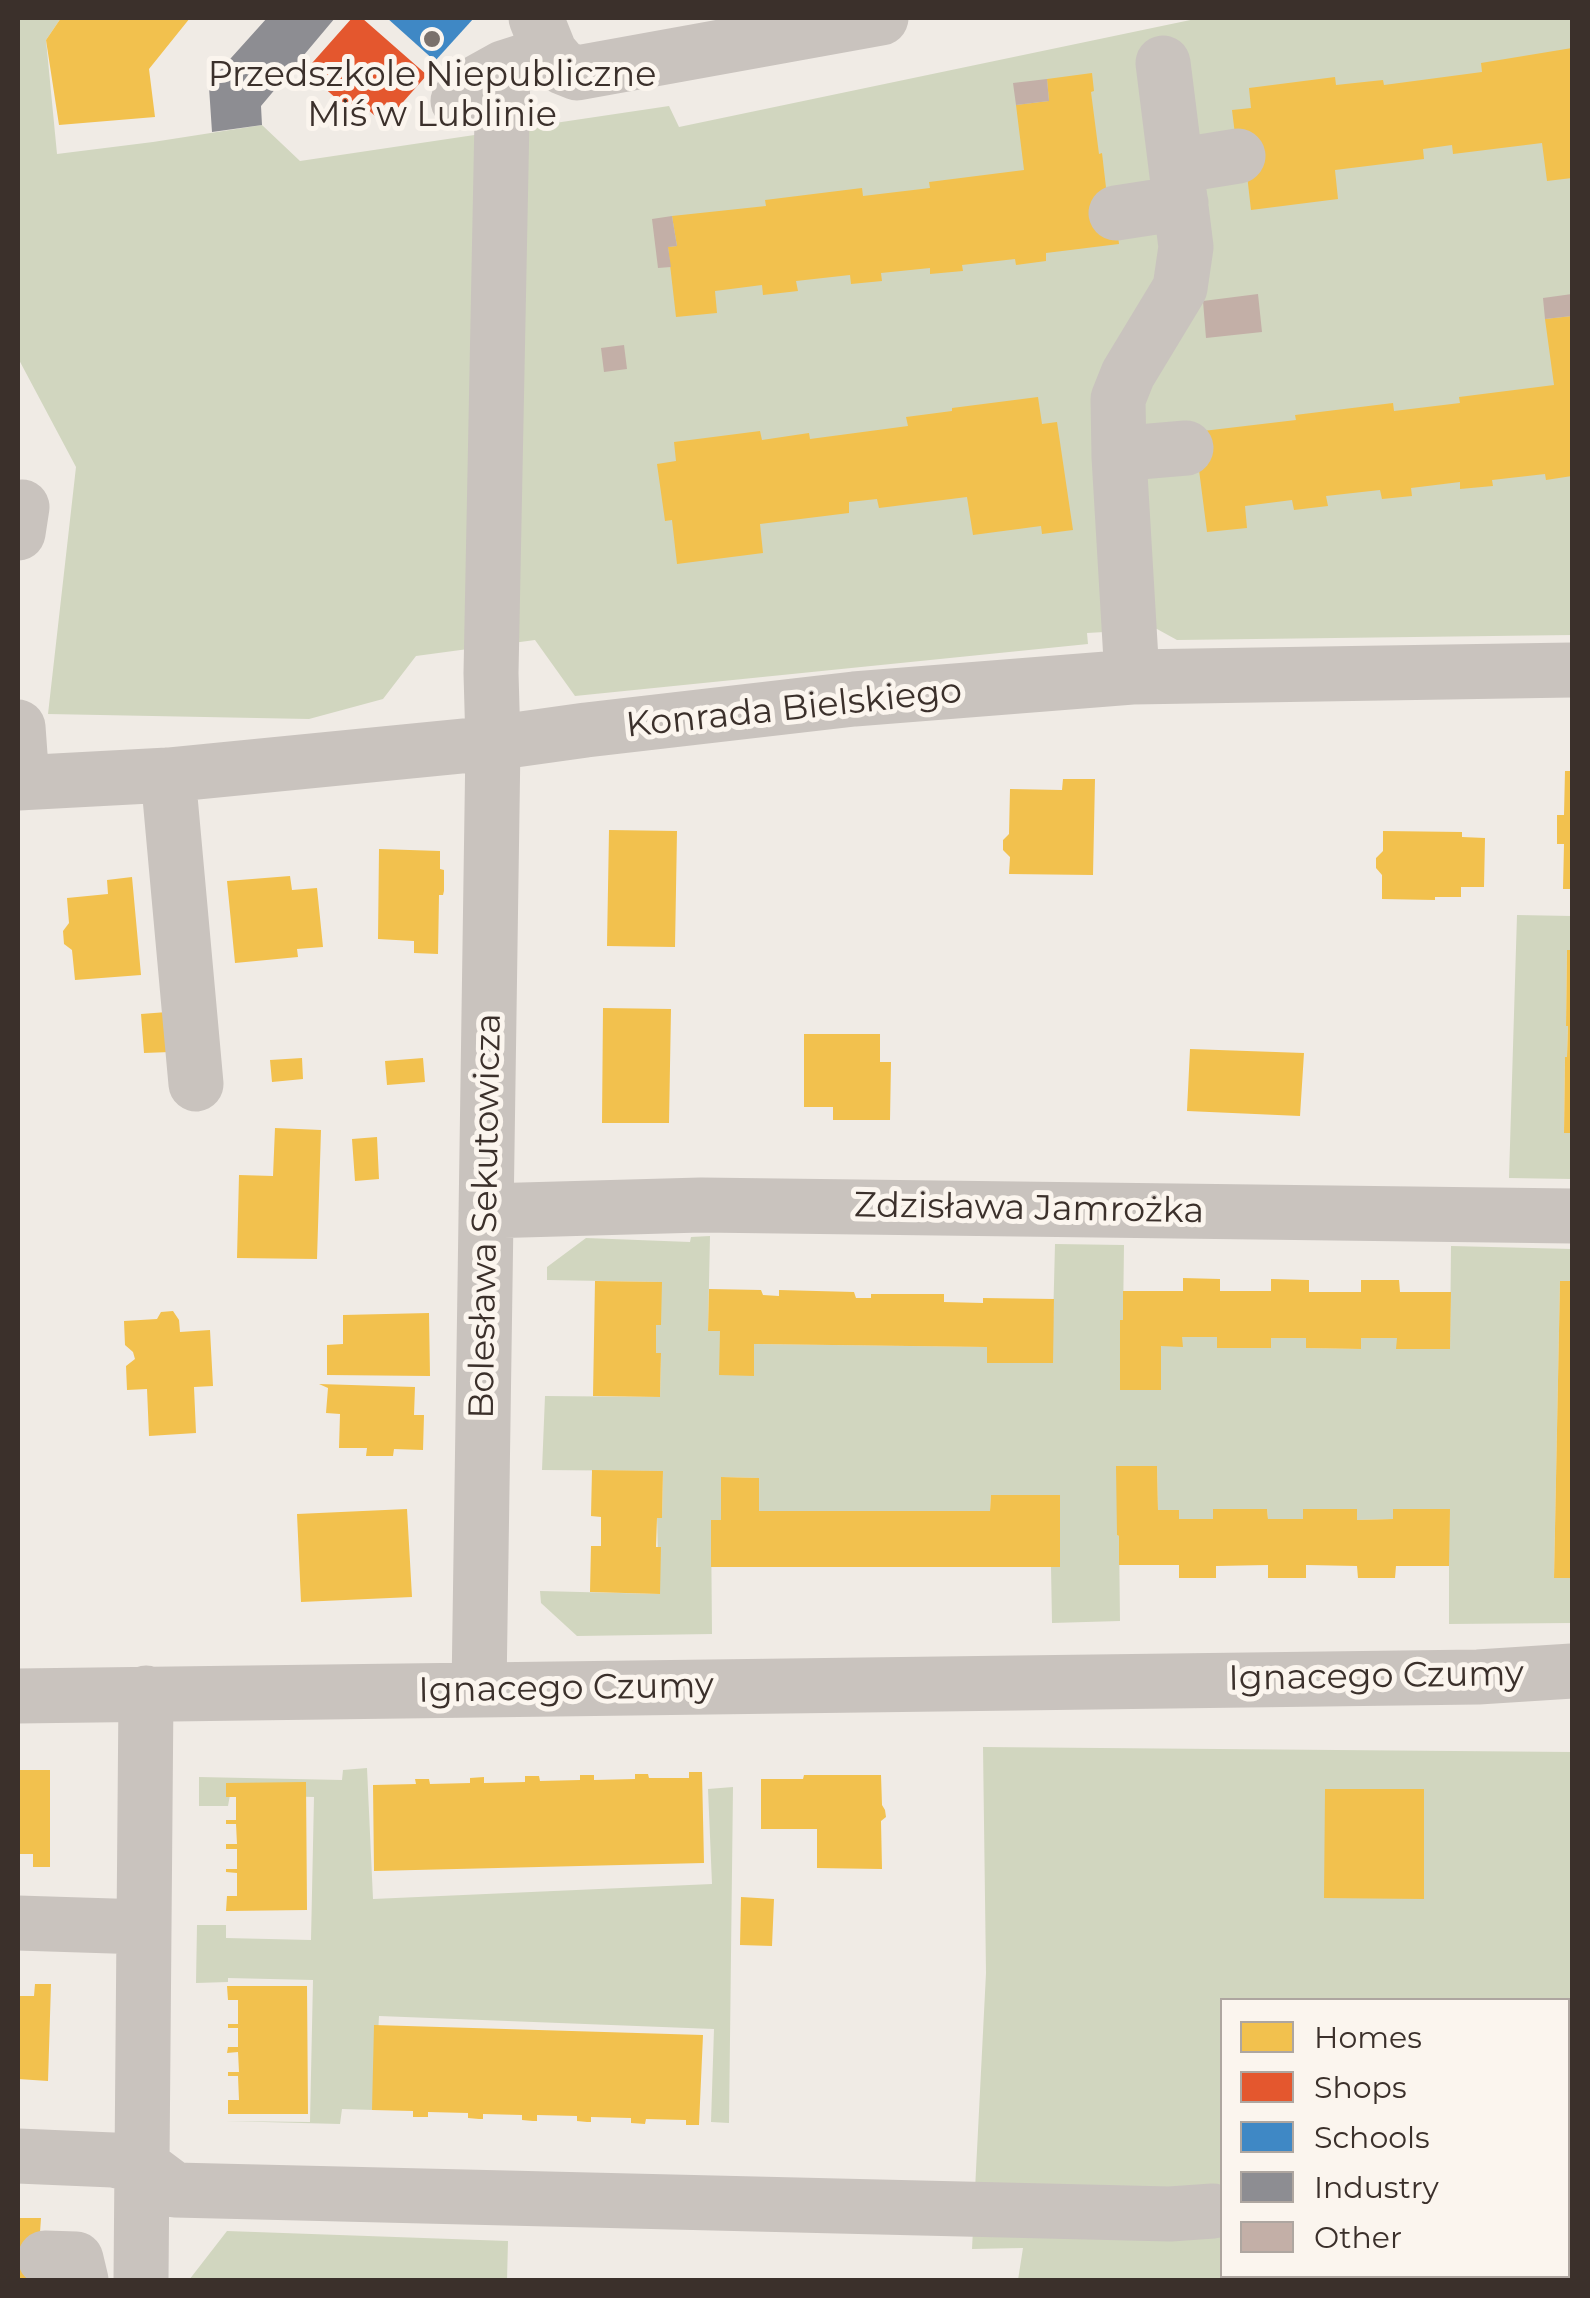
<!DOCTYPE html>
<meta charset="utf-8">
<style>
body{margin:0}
#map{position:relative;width:1590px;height:2298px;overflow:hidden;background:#f0ebe5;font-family:Montserrat,sans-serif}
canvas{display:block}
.frame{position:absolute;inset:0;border:20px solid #3b302b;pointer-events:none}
.legend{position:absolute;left:1220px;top:1998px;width:350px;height:280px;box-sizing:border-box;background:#fbf5ee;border:2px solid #aea6a0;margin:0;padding:12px 18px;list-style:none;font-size:30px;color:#3b302b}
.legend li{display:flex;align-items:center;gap:20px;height:50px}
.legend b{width:50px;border:2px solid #aea6a0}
</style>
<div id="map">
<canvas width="1590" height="2298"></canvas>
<div class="frame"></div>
<ul class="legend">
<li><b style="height:28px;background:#f2c14e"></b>Homes</li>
<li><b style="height:28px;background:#e4572e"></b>Shops</li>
<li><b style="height:28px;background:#3f88c5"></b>Schools</li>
<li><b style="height:28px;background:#8d8d92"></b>Industry</li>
<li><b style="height:28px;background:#c3afa7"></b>Other</li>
</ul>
</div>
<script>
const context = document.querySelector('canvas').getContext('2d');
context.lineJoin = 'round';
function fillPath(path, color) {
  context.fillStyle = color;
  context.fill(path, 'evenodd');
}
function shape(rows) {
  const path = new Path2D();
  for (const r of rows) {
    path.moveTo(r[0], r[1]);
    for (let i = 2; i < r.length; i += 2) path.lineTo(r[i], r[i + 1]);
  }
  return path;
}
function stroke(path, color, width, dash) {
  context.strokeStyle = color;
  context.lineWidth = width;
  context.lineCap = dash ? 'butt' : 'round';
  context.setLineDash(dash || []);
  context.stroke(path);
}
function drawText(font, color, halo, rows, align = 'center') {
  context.font = font + ' Montserrat,sans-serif';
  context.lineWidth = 10;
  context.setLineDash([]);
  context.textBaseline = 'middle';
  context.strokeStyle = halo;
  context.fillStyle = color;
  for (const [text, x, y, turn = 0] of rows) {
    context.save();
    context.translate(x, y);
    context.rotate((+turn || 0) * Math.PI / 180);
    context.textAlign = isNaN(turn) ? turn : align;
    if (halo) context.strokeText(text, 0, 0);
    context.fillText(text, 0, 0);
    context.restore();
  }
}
const green = shape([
 [18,18,61,18,46,40,57,154,153,142,262,125,300,161,669,106,679,127,1200,18,1572,18,1572,635,1177,640,1157,629,1087,633,1088,644,575,696,535,640,416,656,383,699,309,719,48,714,76,467,18,358],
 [1517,915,1572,916,1572,950,1567,950,1566,1026,1568,1026,1567,1057,1565,1057,1564,1132,1572,1133,1572,1179,1509,1178],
 [710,1236,708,1331,720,1331,720,1375,754,1375,754,1344,987,1347,988,1363,1052,1363,1055,1244,1124,1245,1123,1320,1120,1321,1121,1390,1161,1390,1161,1346,1182,1346,1182,1337,1217,1337,1218,1348,1270,1348,1271,1338,1306,1338,1307,1348,1360,1349,1361,1338,1397,1338,1397,1349,1450,1349,1451,1246,1572,1249,1572,1281,1560,1281,1554,1577,1572,1578,1572,1623,1449,1624,1449,1509,1394,1509,1393,1519,1357,1520,1357,1509,1303,1509,1303,1519,1268,1519,1267,1509,1214,1509,1213,1519,1179,1519,1179,1510,1158,1510,1157,1466,1117,1466,1117,1535,1119,1536,1120,1621,1052,1623,1051,1567,1060,1566,1060,1495,991,1495,990,1511,759,1511,758,1478,721,1477,721,1520,711,1521,712,1634,577,1636,541,1603,540,1591,659,1594,657,1518,662,1517,663,1471,542,1470,545,1396,660,1397,661,1353,656,1353,656,1325,661,1324,661,1282,547,1280,547,1267,586,1238,690,1242,691,1237],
 [983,1747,1572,1752,1572,2268,1568,2271,1568,2000,1222,2000,1222,2276,1561,2276,1552,2280,1018,2280,1023,2248,972,2249,986,1973],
 [367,1768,373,1899,712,1884,708,1789,733,1787,729,2123,711,2122,714,2029,379,2016,374,2110,342,2109,340,2124,225,2121,310,2122,313,1980,228,1978,228,1982,196,1983,197,1925,226,1925,226,1938,311,1940,314,1797,230,1795,228,1806,199,1806,199,1777,342,1780,343,1770],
 [227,2231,508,2241,507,2280,189,2280]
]);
const homes = shape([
 [61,18,190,18,149,69,155,117,59,125,46,40],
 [1572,48,1572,178,1547,181,1542,143,1453,154,1452,145,1423,149,1424,159,1335,170,1338,199,1251,210,1246,166,1239,167,1232,110,1251,108,1249,88,1335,77,1336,85,1383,80,1384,85,1482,72,1481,63],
 [1092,73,1094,91,1091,92,1099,154,1102,153,1107,196,1113,195,1119,244,1046,253,1046,261,1016,265,1015,259,962,265,963,271,930,274,930,268,881,273,882,281,851,284,850,275,796,281,798,291,763,295,762,285,715,291,717,313,676,317,668,247,677,246,672,216,766,206,765,200,862,188,863,196,930,188,929,182,1024,170,1016,105,1049,101,1047,79],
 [1572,316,1572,476,1546,480,1545,474,1492,480,1493,486,1460,489,1460,482,1411,488,1412,496,1382,499,1380,490,1326,496,1328,506,1294,510,1292,500,1245,506,1247,528,1207,532,1198,462,1203,431,1296,420,1295,415,1393,403,1394,411,1460,403,1459,397,1554,385,1545,319],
 [1038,397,1042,424,1057,422,1073,530,1042,534,1041,526,973,535,967,497,879,508,877,499,849,502,849,513,760,524,763,553,677,564,672,520,665,521,657,464,676,461,674,442,760,431,762,440,809,433,810,439,908,426,906,417,952,411,952,408],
 [1565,771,1572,771,1572,889,1563,889,1564,844,1557,844,1557,815,1564,815],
 [1063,779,1095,779,1093,875,1009,874,1010,857,1003,850,1003,840,1009,834,1010,789,1062,790],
 [609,830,677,831,675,947,607,946],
 [1383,831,1462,832,1462,837,1485,838,1484,887,1461,887,1461,897,1435,897,1435,900,1382,899,1382,875,1376,868,1376,858,1383,851],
 [379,849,440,851,440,869,444,870,444,891,443,895,439,895,438,954,414,953,414,941,378,939],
 [290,876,292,890,317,888,323,947,297,949,298,957,235,963,227,881],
 [132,877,141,975,75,980,72,950,64,944,63,931,69,923,67,898,108,894,107,880],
 [1567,950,1572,950,1572,1133,1564,1133,1565,1057,1567,1057,1568,1026,1566,1026],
 [603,1008,671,1009,669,1123,602,1123],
 [167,1012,170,1052,144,1053,141,1014],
 [804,1034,880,1034,880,1062,891,1062,890,1120,833,1120,833,1107,804,1107],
 [1190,1049,1304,1053,1300,1116,1187,1111],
 [302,1058,303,1079,272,1082,270,1060],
 [423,1058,425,1082,387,1085,385,1061],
 [275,1128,321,1130,317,1259,237,1258,239,1175,273,1176],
 [377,1137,379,1179,355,1181,352,1139],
 [1183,1278,1220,1279,1220,1291,1271,1291,1271,1279,1309,1280,1309,1292,1361,1292,1361,1280,1399,1280,1400,1292,1451,1292,1450,1349,1396,1349,1397,1338,1361,1338,1361,1349,1306,1348,1306,1338,1271,1338,1271,1348,1217,1348,1217,1337,1182,1337,1183,1347,1161,1346,1161,1390,1120,1390,1120,1320,1123,1320,1123,1291,1183,1291],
 [595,1281,662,1282,661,1325,656,1325,656,1353,661,1353,660,1397,593,1396],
 [1560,1281,1572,1281,1572,1578,1554,1578],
 [709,1289,761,1290,763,1295,779,1296,779,1290,854,1292,856,1298,871,1298,871,1294,944,1294,944,1302,983,1303,983,1298,1054,1299,1053,1363,987,1363,987,1347,754,1344,754,1376,719,1375,720,1331,708,1331],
 [173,1311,179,1320,180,1332,210,1330,213,1386,194,1387,196,1433,149,1436,147,1389,127,1390,126,1366,135,1359,133,1352,125,1345,124,1321,157,1319,161,1312],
 [429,1313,430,1376,327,1375,327,1345,343,1344,343,1315],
 [319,1384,415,1387,414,1415,424,1415,423,1450,394,1449,393,1456,366,1456,367,1448,339,1448,340,1414,326,1413,328,1388],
 [1116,1466,1157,1466,1158,1510,1179,1510,1179,1519,1213,1519,1213,1509,1267,1509,1268,1519,1303,1519,1303,1509,1357,1509,1357,1520,1393,1519,1393,1509,1450,1509,1449,1566,1396,1566,1395,1578,1358,1578,1357,1566,1306,1565,1306,1578,1268,1578,1268,1565,1216,1566,1216,1578,1179,1578,1179,1565,1119,1565,1119,1536,1117,1535],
 [592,1470,663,1471,662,1518,657,1518,656,1547,661,1547,660,1594,590,1592,591,1546,601,1546,601,1517,591,1516],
 [721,1477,759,1478,759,1511,990,1511,991,1495,1060,1495,1060,1567,711,1567,711,1520,721,1520],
 [407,1509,412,1597,301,1602,297,1514],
 [18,1770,50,1770,50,1867,33,1867,33,1854,18,1854],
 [689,1772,702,1772,704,1863,374,1871,373,1785,416,1784,415,1779,429,1779,430,1784,470,1783,470,1778,484,1777,484,1783,525,1782,525,1776,539,1776,540,1781,580,1780,580,1775,594,1775,594,1780,635,1779,635,1774,648,1774,649,1778,689,1778],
 [804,1775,881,1775,882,1805,885,1810,886,1817,881,1821,882,1869,817,1868,817,1829,761,1829,761,1779,803,1779],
 [306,1782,307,1910,226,1911,227,1896,237,1896,237,1873,226,1872,226,1869,237,1869,237,1849,226,1849,226,1844,237,1844,236,1824,226,1824,226,1820,236,1820,236,1797,226,1797,226,1783],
 [1325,1789,1424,1789,1424,1899,1324,1898],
 [741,1897,774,1899,772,1946,740,1945],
 [35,1984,51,1984,48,2081,18,2079,18,1996,34,1996],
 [227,1986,307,1986,308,2114,228,2114,228,2100,239,2100,238,2076,228,2076,228,2072,239,2072,238,2052,227,2053,228,2047,238,2047,238,2028,228,2028,228,2024,238,2024,238,2000,228,2000],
 [374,2025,703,2035,699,2125,686,2125,686,2120,646,2119,645,2124,631,2123,631,2118,591,2117,591,2122,587,2122,577,2121,577,2116,537,2115,537,2121,533,2121,522,2120,522,2115,483,2114,483,2119,479,2119,468,2118,468,2113,428,2112,428,2117,413,2117,413,2111,372,2110],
 [18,2218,41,2218,39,2247,43,2280,18,2280]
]);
const shops = shape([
 [352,18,362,18,427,75,396,110,387,102,375,116,363,105,354,114,305,71]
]);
const schools = shape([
 [387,18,474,18,435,61]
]);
const industry = shape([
 [267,18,335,18,261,106,262,125,212,132,209,87,213,78]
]);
const building = shape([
 [1047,79,1049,101,1016,105,1013,83],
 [672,216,677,246,668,247,671,267,658,268,652,219],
 [1258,294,1262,332,1206,338,1203,301],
 [1572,294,1572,316,1545,319,1543,298],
 [624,345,627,369,604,372,601,348]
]);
const minor = shape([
 [536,18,550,53,562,67,577,73,881,18],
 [458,101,476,83,503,68,528,60],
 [1176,166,1238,156],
 [1116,213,1181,203],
 [1119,457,1139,452,1186,448],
 [18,533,22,507],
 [1132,677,1119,457,1118,399,1128,374,1180,288,1186,247,1163,63],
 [18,727,22,782],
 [168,775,196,1084],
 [18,783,168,775,493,743,586,730,854,699,1132,677,1572,670],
 [486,1211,701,1205,1572,1216],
 [479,1690,493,743,491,673,503,68],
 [18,1696,1478,1677,1572,1671],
 [18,1923,144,1927],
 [18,2156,113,2160,143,2166,175,2190,1170,2214,1213,2211],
 [45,2258,76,2259,81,2280],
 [141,2280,146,1693]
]);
const markers = [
 [432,39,10,"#7a716c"]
];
const poiNames = [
 ["Przedszkole Niepubliczne",432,76],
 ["Miś w Lublinie",432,116]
];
const streetNames = [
 ["Konrada Bielskiego",794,709,-6],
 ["Zdzisława Jamrożka",1029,1209,1],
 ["Bolesława Sekutowicza",486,1216,-89],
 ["Ignacego Czumy",1376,1677,-1],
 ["Ignacego Czumy",566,1689,-1]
];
fillPath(green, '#d1d6bf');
fillPath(homes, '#f2c14e');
fillPath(shops, '#e4572e');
fillPath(schools, '#3f88c5');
fillPath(industry, '#8d8d92');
fillPath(building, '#c3afa7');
stroke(minor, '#c9c3be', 55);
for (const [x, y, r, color] of markers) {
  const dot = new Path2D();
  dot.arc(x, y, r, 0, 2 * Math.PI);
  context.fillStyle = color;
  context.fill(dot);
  stroke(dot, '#fbf5ee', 4);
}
drawText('35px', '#3b302b', '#fbf5ee', poiNames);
drawText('35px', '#3b302b', '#fbf5ee', streetNames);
</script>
